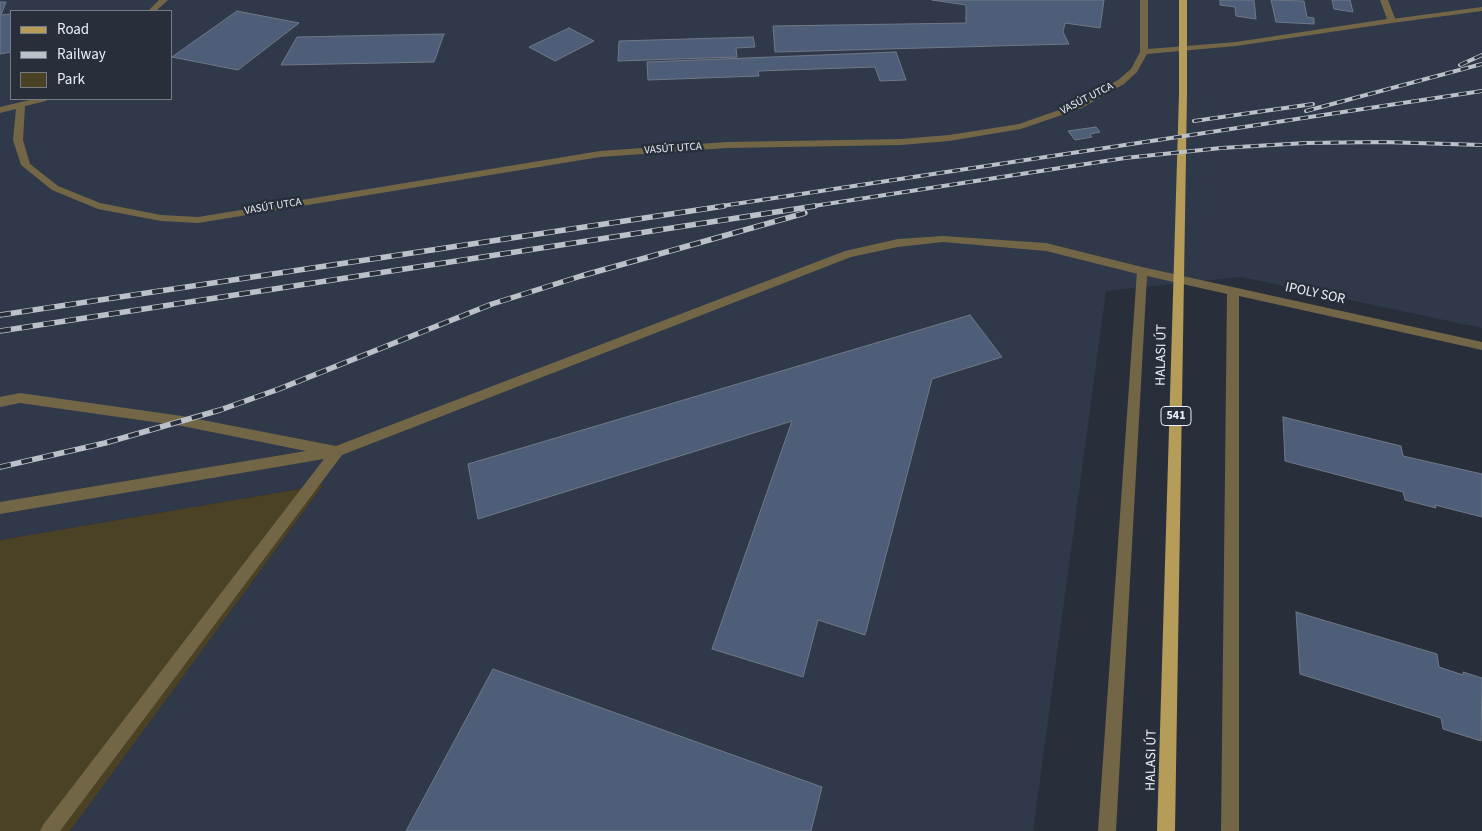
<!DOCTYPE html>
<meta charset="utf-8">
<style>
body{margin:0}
#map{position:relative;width:1482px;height:831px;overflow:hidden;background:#282f3b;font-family:"Source Sans 3",sans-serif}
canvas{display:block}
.legend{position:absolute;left:10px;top:10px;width:162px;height:90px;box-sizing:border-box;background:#282f3b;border:1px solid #767c86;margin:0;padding:6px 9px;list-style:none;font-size:15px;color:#ebeff7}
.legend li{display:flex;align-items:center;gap:10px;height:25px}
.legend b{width:25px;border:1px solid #767c86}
</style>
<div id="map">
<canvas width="1482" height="831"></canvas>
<ul class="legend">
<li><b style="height:6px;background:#b59d59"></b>Road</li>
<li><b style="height:6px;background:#bbc0c9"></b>Railway</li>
<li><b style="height:14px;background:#4b4124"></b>Park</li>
</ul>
</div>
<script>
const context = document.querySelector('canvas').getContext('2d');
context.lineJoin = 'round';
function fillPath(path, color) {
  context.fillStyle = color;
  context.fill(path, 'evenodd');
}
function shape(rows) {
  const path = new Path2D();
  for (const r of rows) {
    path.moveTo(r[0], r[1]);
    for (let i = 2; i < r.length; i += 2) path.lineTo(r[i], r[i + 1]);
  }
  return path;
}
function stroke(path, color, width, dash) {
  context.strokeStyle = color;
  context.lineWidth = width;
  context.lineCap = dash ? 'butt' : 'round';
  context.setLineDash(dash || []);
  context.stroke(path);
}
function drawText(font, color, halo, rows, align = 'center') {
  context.font = font + ' "Source Sans 3",sans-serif';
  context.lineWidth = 5;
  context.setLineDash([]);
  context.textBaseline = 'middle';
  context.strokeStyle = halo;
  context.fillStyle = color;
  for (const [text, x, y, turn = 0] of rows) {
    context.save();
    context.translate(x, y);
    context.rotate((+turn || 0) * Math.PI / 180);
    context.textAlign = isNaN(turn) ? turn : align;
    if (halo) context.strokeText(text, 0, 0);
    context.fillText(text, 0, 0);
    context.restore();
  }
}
const built = shape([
 [0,0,1482,0,1482,328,1241,277,1106,291,1033,831,70,831,323,485,0,540],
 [11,11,171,11,171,99,11,99]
]);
const green = shape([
 [323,485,70,831,0,831,0,540]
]);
const building = shape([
 [932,0,1104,0,1100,28,1065,23,1063,32,1069,44,775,52,773,26,966,23,966,5,932,0],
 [1220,0,1254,0,1256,19,1236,16,1235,7,1220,5,1220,0],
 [1271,0,1304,1,1307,17,1314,18,1314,24,1276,22,1271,0],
 [1332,0,1350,0,1353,12,1334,9,1332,0],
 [0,2,6,2,1,15,11,14,11,52,0,54,0,2],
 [237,11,299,23,238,70,172,57,237,11],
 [569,28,594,41,555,61,529,47,569,28],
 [444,34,434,62,281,65,297,37,444,34],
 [753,37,755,47,736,48,737,57,618,61,619,41,753,37],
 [896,52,906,80,880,81,875,67,758,71,759,76,648,80,647,62,896,52],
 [1096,127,1100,132,1090,134,1092,137,1075,140,1068,131,1096,127],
 [970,315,1002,357,932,379,865,635,818,620,803,677,712,649,792,421,478,519,468,464,970,315],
 [1283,417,1401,446,1403,456,1482,474,1482,517,1435,505,1436,508,1405,500,1403,492,1285,461,1283,417],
 [1296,612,1437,654,1439,667,1463,675,1463,672,1482,678,1481,741,1443,729,1441,718,1300,674,1296,612],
 [493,669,822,787,811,831,406,831,493,669]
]);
const lane = shape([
 [1482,7,1482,11,1392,23,1388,21,1392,19,1482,7],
 [943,236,1046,243,1142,267,1147,271,1142,275,1046,251,943,242,898,247,851,257,342,455,60,831,40,831,43,825,324,459,0,514,0,502,306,451,182,426,20,403,0,407,0,397,20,393,182,416,336,446,845,251,898,239,943,236]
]);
const street = shape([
 [159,0,168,0,156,11,148,11,159,0],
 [1140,0,1148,0,1148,49,1236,42,1387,19,1380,0,1388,0,1396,21,1392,23,1236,46,1147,54,1137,72,1124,84,1082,108,1021,129,949,141,901,145,727,148,600,157,198,223,161,221,98,209,52,190,21,165,13,140,16,109,0,113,0,107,34,99,47,99,46,101,25,106,23,140,30,164,58,186,100,203,161,215,198,217,600,151,727,142,901,139,949,135,1019,124,1076,104,1118,80,1131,69,1140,52,1140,0],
 [1142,267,1482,342,1482,350,1239,296,1239,831,1221,831,1227,294,1147,276,1116,831,1098,831,1137,271,1142,267]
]);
const primary = shape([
 [1179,0,1187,0,1187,94,1175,831,1157,831,1179,94,1179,0]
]);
const railFar1 = shape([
 [1460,65,1482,55],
 [1306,111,1482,64],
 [1194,121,1313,104],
 [715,207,1482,91],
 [807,207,1125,158,1221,148,1306,143,1383,142,1482,145]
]);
const rail = shape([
 [0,315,724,206],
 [0,331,815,206],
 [0,467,105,443,220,410,279,389,492,304,581,276,805,213]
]);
const farStreetnames = [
 ["VASÚT UTCA",1087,99,-27],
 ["VASÚT UTCA",673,149,-4],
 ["VASÚT UTCA",273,207,-9]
];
const shields = [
 [1176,416,30]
];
const shieldNames = [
 ["541",1176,416]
];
const streetNames = [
 ["IPOLY SOR",1315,294,12],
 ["HALASI ÚT",1162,355,-89],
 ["HALASI ÚT",1152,760,-89]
];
fillPath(built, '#2f394a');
fillPath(green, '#4b4124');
fillPath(building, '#4e5e79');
stroke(building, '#707886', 1);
fillPath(lane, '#726647');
fillPath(street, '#726647');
fillPath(primary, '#b59d59');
stroke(railFar1, '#bbc0c9', 4);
stroke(rail, '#bbc0c9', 5.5);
stroke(railFar1, '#282f3b', 2.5, [8]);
stroke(rail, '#282f3b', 4, [11]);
drawText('11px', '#ebeff7', '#282f3b', farStreetnames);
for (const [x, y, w] of shields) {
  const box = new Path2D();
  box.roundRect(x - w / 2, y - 9.5, w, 19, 4);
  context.fillStyle = '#282f3b';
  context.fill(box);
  stroke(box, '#ebeff7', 1);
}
drawText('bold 12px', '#ebeff7', null, shieldNames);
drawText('14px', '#ebeff7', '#282f3b', streetNames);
</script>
